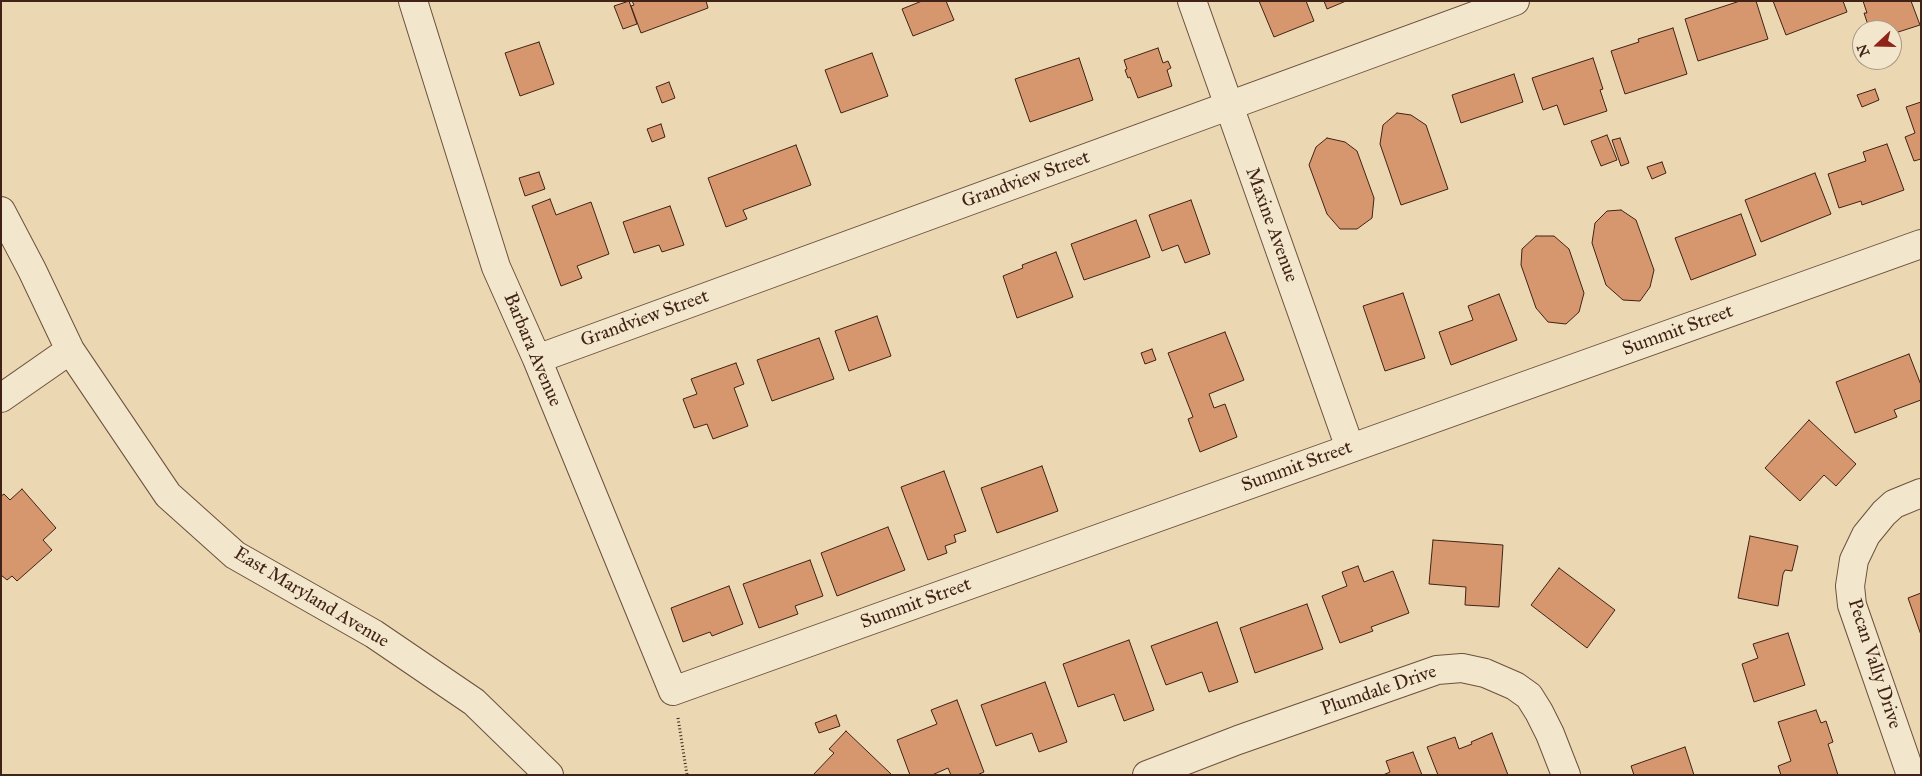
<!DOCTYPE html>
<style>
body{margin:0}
#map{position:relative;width:1922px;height:776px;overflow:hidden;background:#ebd8b2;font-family:"IM FELL Great Primer",serif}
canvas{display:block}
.frame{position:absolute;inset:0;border:2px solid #412216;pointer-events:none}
.north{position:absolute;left:1852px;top:20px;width:50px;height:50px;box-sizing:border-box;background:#f2e6cd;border:1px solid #ab9884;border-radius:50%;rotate:249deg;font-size:14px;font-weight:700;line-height:20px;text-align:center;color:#412216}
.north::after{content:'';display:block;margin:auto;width:18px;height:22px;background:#8f2418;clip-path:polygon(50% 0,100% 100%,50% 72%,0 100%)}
</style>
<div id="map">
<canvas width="1922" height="776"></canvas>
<div class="frame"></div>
<div class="north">N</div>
</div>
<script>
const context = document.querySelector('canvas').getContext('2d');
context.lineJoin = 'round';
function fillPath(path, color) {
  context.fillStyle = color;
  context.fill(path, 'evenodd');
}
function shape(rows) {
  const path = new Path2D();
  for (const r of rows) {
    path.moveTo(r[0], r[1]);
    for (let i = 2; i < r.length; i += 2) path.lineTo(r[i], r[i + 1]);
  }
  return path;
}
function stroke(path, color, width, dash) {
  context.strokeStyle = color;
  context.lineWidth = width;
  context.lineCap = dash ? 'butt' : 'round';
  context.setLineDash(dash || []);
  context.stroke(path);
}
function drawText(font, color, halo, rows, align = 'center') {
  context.font = font + ' "IM FELL Great Primer",serif';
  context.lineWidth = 4.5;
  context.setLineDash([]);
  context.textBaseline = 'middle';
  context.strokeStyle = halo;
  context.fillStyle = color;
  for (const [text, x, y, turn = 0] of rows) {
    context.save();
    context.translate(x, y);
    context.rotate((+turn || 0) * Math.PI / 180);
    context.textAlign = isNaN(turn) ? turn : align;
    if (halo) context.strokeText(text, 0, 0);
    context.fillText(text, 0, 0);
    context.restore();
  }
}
const building = shape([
 [629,1,637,24,623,29,614,6,629,1],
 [632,1,706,1,708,8,641,33,631,6,634,5,632,1],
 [922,1,946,1,954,20,913,36,902,9,922,1],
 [1259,1,1306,1,1314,21,1274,37,1259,1],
 [1324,1,1346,1,1327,9,1324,1],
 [1740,1,1756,1,1768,39,1698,61,1685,19,1740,1],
 [1773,1,1843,1,1847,12,1786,35,1773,1],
 [1863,1,1911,1,1920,25,1892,34,1892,30,1873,30,1870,24,1868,25,1864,13,1867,13,1863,1],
 [1673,28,1687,74,1625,94,1611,51,1639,42,1638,39,1673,28],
 [539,42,554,84,520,96,505,53,539,42],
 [1158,48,1163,63,1168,61,1171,68,1167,70,1172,86,1138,98,1130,77,1128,78,1125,70,1127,69,1124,60,1158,48],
 [872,53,888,96,841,113,825,70,872,53],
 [1079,58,1093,100,1030,122,1015,79,1079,58],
 [1593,58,1603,89,1600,90,1607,111,1564,125,1557,105,1543,110,1532,78,1593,58],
 [1514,74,1523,102,1461,123,1452,95,1514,74],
 [669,82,675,98,662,103,656,87,669,82],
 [1875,89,1879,100,1862,107,1857,95,1875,89],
 [1921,102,1921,159,1914,161,1905,137,1915,133,1906,107,1921,102],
 [1397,113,1411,115,1426,125,1448,189,1401,205,1380,144,1383,125,1397,113],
 [661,124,665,137,652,142,647,129,661,124],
 [1607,135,1617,160,1601,166,1591,141,1607,135],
 [1327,138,1345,142,1357,151,1374,198,1372,218,1357,229,1340,229,1327,214,1309,165,1316,147,1327,138],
 [1620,138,1629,163,1621,166,1612,140,1620,138],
 [1887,144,1904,190,1862,205,1861,201,1839,208,1828,174,1866,161,1863,152,1887,144],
 [796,145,811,185,743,210,747,219,726,227,708,178,796,145],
 [1662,162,1666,173,1652,179,1647,167,1662,162],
 [539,172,545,189,525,196,519,178,539,172],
 [1815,173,1831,214,1761,242,1745,200,1815,173],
 [550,199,556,215,591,202,609,254,577,266,582,278,561,286,532,206,550,199],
 [1191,200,1210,254,1185,263,1178,245,1162,251,1149,215,1191,200],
 [670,206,684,245,662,252,659,245,634,253,623,222,670,206],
 [1621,210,1636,220,1654,270,1650,287,1640,301,1623,300,1606,285,1592,243,1595,223,1607,211,1621,210],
 [1741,214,1756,255,1691,280,1675,238,1741,214],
 [1136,220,1150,257,1084,280,1071,244,1136,220],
 [1536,236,1554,236,1569,249,1584,293,1579,312,1566,324,1548,322,1536,308,1521,265,1522,249,1536,236],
 [1056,252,1073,297,1017,318,1003,276,1023,268,1022,265,1056,252],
 [1403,293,1425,358,1385,371,1363,306,1403,293],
 [1499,294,1517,340,1451,365,1439,332,1473,320,1468,306,1499,294],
 [877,316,891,356,849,371,835,331,877,316],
 [1225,332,1244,380,1209,394,1214,408,1225,404,1237,437,1200,452,1188,419,1193,417,1168,353,1225,332],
 [819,338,834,379,772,401,757,360,819,338],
 [1152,349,1156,360,1145,364,1141,353,1152,349],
 [1909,354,1921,385,1921,400,1894,410,1897,417,1855,433,1836,382,1909,354],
 [736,363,744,384,734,388,748,426,713,439,707,424,694,428,683,399,697,394,691,379,736,363],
 [1809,420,1856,464,1836,486,1824,475,1800,501,1765,468,1809,420],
 [1042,466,1058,511,997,533,981,488,1042,466],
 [944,471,966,531,954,535,956,542,945,546,947,553,928,560,901,487,944,471],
 [22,489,56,528,43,540,52,550,17,581,12,576,7,580,1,575,1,496,4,494,10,500,22,489],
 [888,527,905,570,837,596,821,553,888,527],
 [1750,536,1798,546,1792,571,1785,570,1783,574,1778,606,1738,598,1750,536],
 [1433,540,1503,545,1499,607,1465,605,1466,587,1429,584,1433,540],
 [810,560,823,596,795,606,798,614,759,628,743,584,810,560],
 [1358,566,1364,582,1393,571,1409,613,1371,627,1373,631,1340,643,1322,596,1347,586,1342,572,1358,566],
 [1559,568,1615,610,1587,648,1531,605,1559,568],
 [729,586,743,624,712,636,710,632,683,642,671,608,729,586],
 [1921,593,1921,635,1908,598,1921,593],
 [1307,604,1323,649,1255,673,1240,628,1307,604],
 [1217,622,1238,682,1209,692,1202,672,1166,685,1151,646,1217,622],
 [1788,633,1805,685,1754,702,1742,664,1758,658,1753,644,1788,633],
 [1129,640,1154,710,1124,721,1114,694,1078,707,1063,664,1129,640],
 [1045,682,1067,742,1039,752,1032,733,996,746,981,705,1045,682],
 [957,700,984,772,977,775,951,775,948,768,932,775,910,775,897,740,937,724,931,710,957,700],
 [1816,710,1821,723,1826,721,1833,742,1828,744,1838,775,1781,775,1778,766,1791,761,1778,722,1816,710],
 [836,715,840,726,819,733,815,723,836,715],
 [846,731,891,774,890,775,813,775,834,753,829,749,846,731],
 [1492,733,1508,775,1438,775,1427,747,1455,737,1459,749,1472,744,1471,742,1492,733],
 [1685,747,1694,775,1634,775,1631,766,1685,747],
 [1413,752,1422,775,1383,775,1390,772,1386,761,1413,752]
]);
const path = shape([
 [678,718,687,775]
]);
const minor = shape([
 [413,1,496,267,537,359,673,691,1921,244],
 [1192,1,1350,448],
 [537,359,1515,1],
 [1147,775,1238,740,1437,670,1462,668,1485,673,1515,686,1529,696,1539,712,1550,734,1566,775],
 [1911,775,1852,605,1850,586,1854,560,1866,535,1884,513,1894,504,1921,493]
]);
const tertiary = shape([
 [1,211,32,270,70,350,168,495,235,555,374,634,474,702,549,775],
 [1,398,70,350]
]);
const streetNames = [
 ["Grandview Street",1026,180,-20],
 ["Maxine Avenue",1271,225,70],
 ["Grandview Street",645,319,-20],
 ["Summit Street",1678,331,-20],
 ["Barbara Avenue",532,350,67],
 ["Summit Street",1297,467,-20],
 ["East Maryland Avenue",311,598,31],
 ["Summit Street",916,604,-20],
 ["Pecan Vally Drive",1874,664,72],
 ["Plumdale Drive",1379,691,-19]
];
fillPath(building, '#d6976e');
stroke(building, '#412216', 1);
stroke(minor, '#6c503d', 30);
stroke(tertiary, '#6c503d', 30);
stroke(path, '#412216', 3, [1, 2.5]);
stroke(minor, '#f2e6cd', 28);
stroke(tertiary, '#f2e6cd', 28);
drawText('19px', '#412216', '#f2e6cd', streetNames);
</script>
